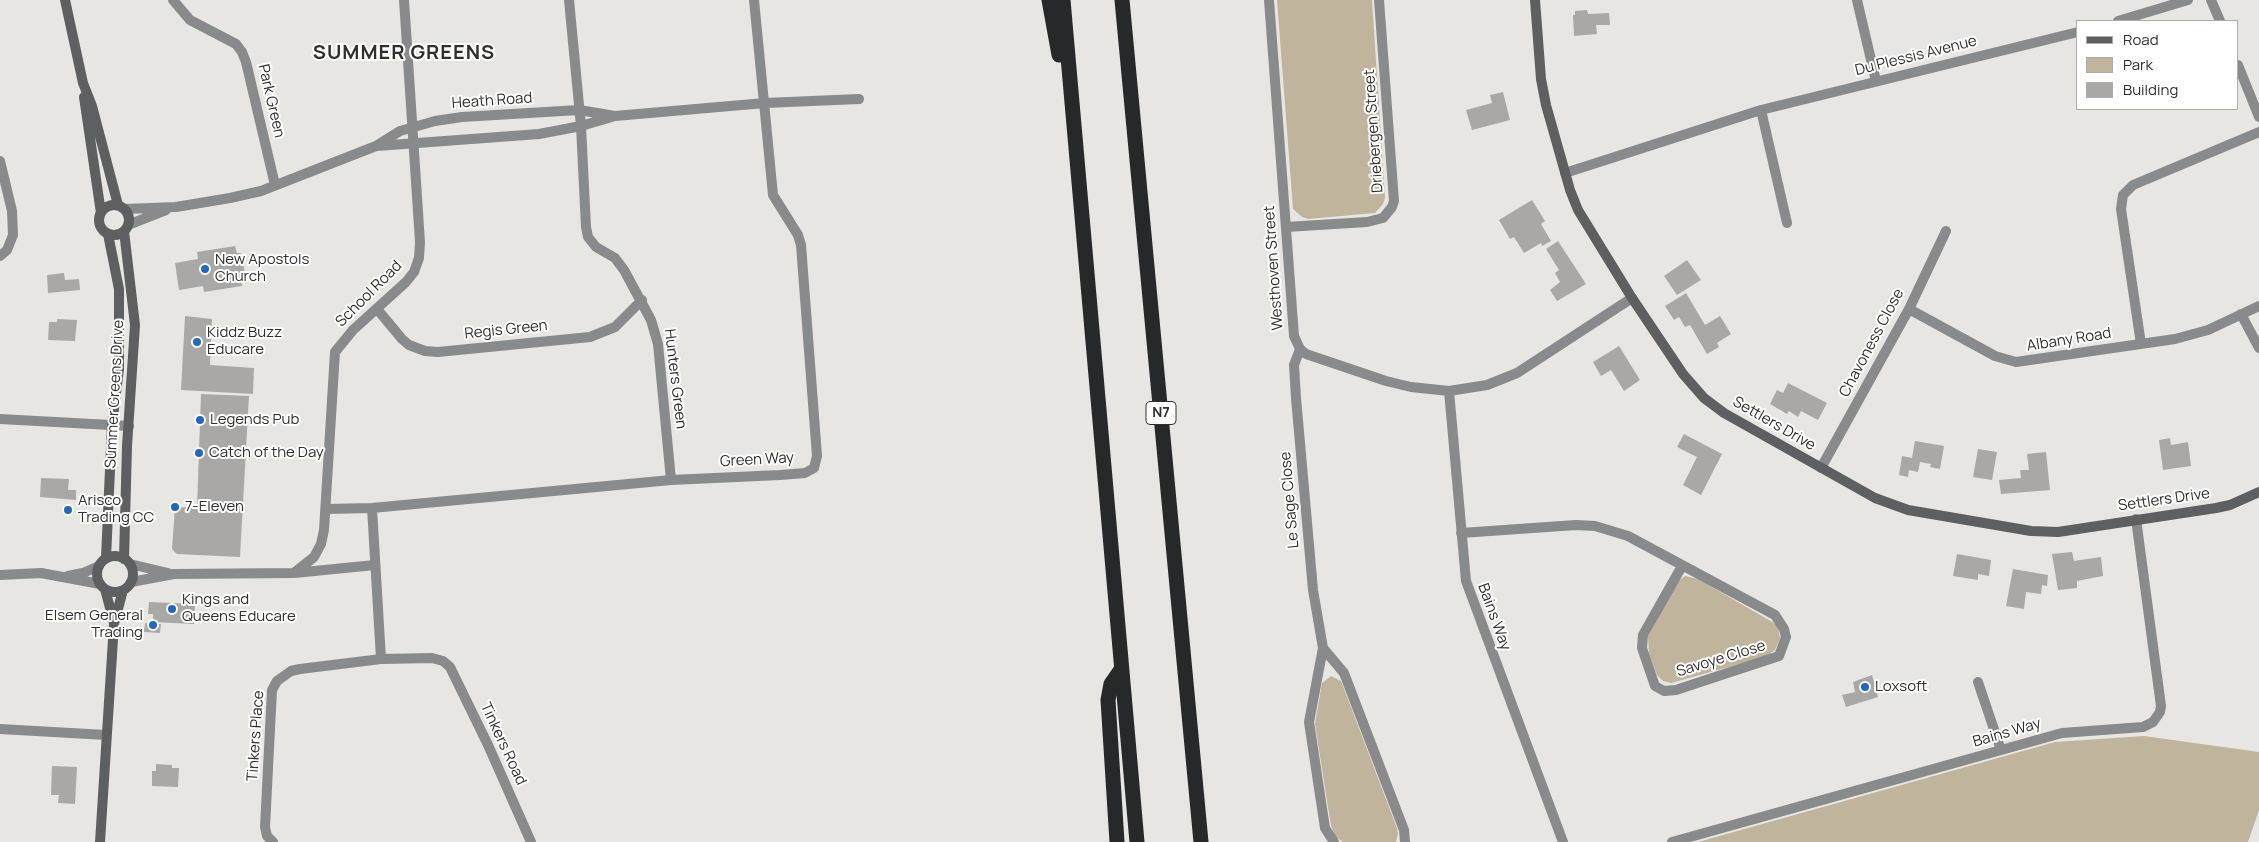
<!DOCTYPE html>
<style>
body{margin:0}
#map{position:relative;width:2259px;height:842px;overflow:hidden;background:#e7e6e3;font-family:Manrope,sans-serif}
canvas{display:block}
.legend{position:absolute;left:2076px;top:20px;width:162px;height:90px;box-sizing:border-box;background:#fff;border:1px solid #acacab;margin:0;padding:6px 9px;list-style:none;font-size:15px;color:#2f2f2e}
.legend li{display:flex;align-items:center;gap:10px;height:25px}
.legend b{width:25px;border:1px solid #acacab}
</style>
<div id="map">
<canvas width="2259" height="842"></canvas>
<ul class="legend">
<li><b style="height:6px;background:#5e5f60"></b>Road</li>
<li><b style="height:14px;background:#c0b59c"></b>Park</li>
<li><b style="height:14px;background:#aaa8a6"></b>Building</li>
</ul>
</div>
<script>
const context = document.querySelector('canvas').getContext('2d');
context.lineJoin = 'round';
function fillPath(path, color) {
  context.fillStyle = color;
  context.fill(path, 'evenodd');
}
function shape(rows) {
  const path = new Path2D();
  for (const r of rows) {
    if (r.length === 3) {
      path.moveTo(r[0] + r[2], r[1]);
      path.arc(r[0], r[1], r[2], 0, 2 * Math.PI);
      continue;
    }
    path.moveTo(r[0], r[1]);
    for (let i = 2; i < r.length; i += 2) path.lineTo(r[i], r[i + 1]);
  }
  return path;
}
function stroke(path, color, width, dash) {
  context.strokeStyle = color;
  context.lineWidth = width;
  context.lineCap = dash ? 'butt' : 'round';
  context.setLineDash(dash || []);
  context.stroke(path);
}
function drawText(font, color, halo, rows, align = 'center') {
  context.font = font + ' Manrope,sans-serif';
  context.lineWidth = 4;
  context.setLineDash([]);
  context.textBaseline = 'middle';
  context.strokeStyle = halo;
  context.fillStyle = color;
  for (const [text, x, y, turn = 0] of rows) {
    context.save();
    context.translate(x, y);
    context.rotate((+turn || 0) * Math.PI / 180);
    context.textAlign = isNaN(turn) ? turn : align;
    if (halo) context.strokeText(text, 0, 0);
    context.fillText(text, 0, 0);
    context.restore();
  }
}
const green = shape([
 [1277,0,1372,0,1385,198,1383,204,1375,213,1308,219,1302,217,1293,209],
 [1685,576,1698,579,1774,623,1778,627,1780,638,1775,650,1765,657,1671,683,1663,681,1657,675,1649,653,1648,637,1678,581],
 [1331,676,1341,681,1397,828,1398,833,1396,842,1343,842,1336,837,1331,826,1315,724,1322,683],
 [2144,736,2259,752,2259,810,2248,842,1698,842,2055,742]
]);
const building = shape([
 [1587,10,1588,14,1609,13,1610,25,1596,25,1597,34,1574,36,1573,15,1575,15,1575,11],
 [1503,92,1510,120,1472,130,1466,110,1492,103,1490,95],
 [1532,200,1545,221,1541,224,1551,241,1542,246,1541,243,1524,253,1514,237,1510,239,1499,220],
 [1558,241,1586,284,1557,301,1550,290,1560,282,1555,273,1559,270,1546,249],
 [235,246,237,253,241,253,246,278,241,279,242,286,204,292,203,286,179,290,175,263,198,259,197,252],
 [1687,260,1701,280,1677,295,1664,276],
 [64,273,65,280,79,279,80,290,48,293,47,275],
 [1686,293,1705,325,1720,316,1731,334,1717,343,1719,347,1707,354,1690,325,1685,327,1679,317,1674,320,1665,306],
 [185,316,212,319,210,365,254,368,253,394,181,390],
 [57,319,77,320,75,341,48,340,49,322,57,322],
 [1619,346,1640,380,1624,391,1611,370,1601,376,1593,362],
 [1788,383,1827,403,1818,420,1801,411,1798,417,1789,411,1787,414,1770,404,1777,390,1783,393],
 [201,394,249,396,240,557,177,554,172,549,175,507,197,508],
 [1684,434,1722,454,1701,495,1683,485,1697,457,1677,447],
 [2170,438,2171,445,2188,442,2191,466,2163,470,2159,440],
 [1915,441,1944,446,1940,469,1930,467,1931,464,1920,462,1918,472,1909,470,1908,477,1899,475,1902,456,1912,458],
 [1978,449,1997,452,1992,480,1973,477],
 [2046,452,2050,490,2001,494,1999,480,2021,478,2020,470,2029,470,2027,454],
 [41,478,69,479,68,490,76,490,76,500,40,497],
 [2072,552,2074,561,2101,557,2103,576,2077,581,2077,588,2058,590,2052,554],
 [1957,554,1991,560,1989,576,1978,574,1978,580,1953,576],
 [2013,569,2048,575,2047,586,2042,585,2041,594,2026,592,2024,609,2006,606],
 [149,602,195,604,194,624,153,622,153,614,148,614],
 [145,623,161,624,160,633,144,632],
 [1872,675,1878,697,1846,707,1842,695,1855,692,1853,682],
 [156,764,172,765,172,768,179,768,178,787,152,786,152,771,156,771],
 [52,766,77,767,75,804,58,803,59,795,51,795]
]);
const street = shape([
 [173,0,190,20,236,44,242,52,246,62,275,185],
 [569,0,581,126,586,227,588,237,596,247,615,258,624,270,651,320,658,344,671,480],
 [1269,0,1294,336,1300,349,1306,354,1386,381,1411,387,1449,391,1487,385,1517,373,1632,298],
 [1857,0,1876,81],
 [2211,0,2220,21],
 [2118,21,2188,0],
 [2238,65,2259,117],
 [1761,110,1787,223],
 [377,146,539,134,581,126,615,116,765,103,859,99],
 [0,161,12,211,13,235,7,250,0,256],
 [1565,173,1761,110,2078,32],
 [125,209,176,207,230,198,261,191,376,146,400,131,435,121,462,117,579,110,615,116],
 [128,225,166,210],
 [1286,227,1367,222,1383,218,1392,207,1394,201,1379,0],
 [377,309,402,339,409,345,425,351,438,352,590,337,615,327,642,300],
 [1909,309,1995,356,2016,362,2175,339,2208,330,2259,306],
 [2241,314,2259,348],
 [2141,344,2121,209,2123,195,2133,185,2259,132],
 [1300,349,1294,365,1296,398,1313,590,1323,648,1309,722,1325,828,1334,842],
 [1449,391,1466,581,1563,842],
 [0,419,129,426],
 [1821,468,1909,309,1946,231],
 [372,508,381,659],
 [326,509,372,508,671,480,780,475,805,473,814,468,817,456,801,245,798,235,773,195,754,0],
 [1461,533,1576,525,1595,526,1628,536,1775,615,1784,629,1786,637,1779,656,1676,690,1664,691,1655,686,1642,648,1643,635,1682,566],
 [130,564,168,573],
 [294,573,314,557,321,544,324,530,335,352,353,330,406,282,414,272,419,258,420,242,404,0],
 [0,575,41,573,100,584],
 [68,576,83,573,99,566],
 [131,582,174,574,294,573,375,565],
 [1323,648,1344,673,1404,830,1405,842],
 [1978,682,2001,750],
 [0,729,106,735],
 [273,842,267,836,265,827,272,690,277,681,291,671,300,669,381,659,432,658,443,661,450,667,488,745,531,842],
 [1672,842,2062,733,2143,727,2153,722,2160,712,2161,706,2136,519]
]);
const secondary = shape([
 [65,0,83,83,92,106,118,205],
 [1535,0,1541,79,1546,105,1570,190,1578,210,1632,298,1683,374,1704,398,1724,413,1875,498,1908,510,2031,531,2058,532,2216,508,2230,505,2259,492],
 [84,97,101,213],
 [114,220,15],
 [124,231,135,325,127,446,124,559],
 [115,574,18],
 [106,558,112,425,119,369,119,289,108,234],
 [105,589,114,623],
 [100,842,114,624,123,590]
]);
const highway = shape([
 [1049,0,1059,55],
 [1063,0,1137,842],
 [1122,0,1201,842],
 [1117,842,1108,700,1111,684,1120,671]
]);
const markers = [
 [205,269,5,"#2468b9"],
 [197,342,5,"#2468b9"],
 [200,420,5,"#2468b9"],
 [199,453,5,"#2468b9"],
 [175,507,5,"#2468b9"],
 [68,510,5,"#2468b9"],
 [172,609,5,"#2468b9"],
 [153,625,5,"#2468b9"],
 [1865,687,5,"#2468b9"]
];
const shields = [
 [1161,413,30]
];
const shieldNames = [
 ["N7",1161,413]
];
const streetNames = [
 ["Du Plessis Avenue",1916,56,-14],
 ["Park Green",271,101,77],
 ["Heath Road",492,101,-4],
 ["Driebergen Street",1374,131,-94],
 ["Westhoven Street",1274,268,-94],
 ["School Road",369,294,-45],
 ["Regis Green",506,330,-6],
 ["Albany Road",2069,340,-9],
 ["Chavoness Close",1872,343,-62],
 ["Hunters Green",675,379,83],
 ["Summer Greens Drive",115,394,-87],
 ["Settlers Drive",1774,424,30],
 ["Green Way",757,460,-3],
 ["Le Sage Close",1290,500,-95],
 ["Settlers Drive",2164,500,-8],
 ["Bains Way",1494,617,70],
 ["Savoye Close",1721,659,-17],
 ["Bains Way",2007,733,-16],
 ["Tinkers Place",256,736,-86],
 ["Tinkers Road",503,744,65]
];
const poiNames = [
 ["New Apostols",215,260],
 ["Church",215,277],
 ["Kiddz Buzz",207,333],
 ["Educare",207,350],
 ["Legends Pub",210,420],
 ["Catch of the Day",209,453],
 ["Arisco",78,501],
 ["Trading CC",78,518],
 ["7-Eleven",185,507],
 ["Kings and",182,600],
 ["Queens Educare",182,617],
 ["Elsem General",143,616,"right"],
 ["Trading",143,633,"right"],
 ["Loxsoft",1875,687]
];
const districtNames = [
 ["SUMMER GREENS",404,53]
];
fillPath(green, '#c0b59c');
fillPath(building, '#aaa8a6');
stroke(street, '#898a8b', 10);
stroke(secondary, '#5e5f60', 10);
stroke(highway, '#27282a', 15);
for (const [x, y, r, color] of markers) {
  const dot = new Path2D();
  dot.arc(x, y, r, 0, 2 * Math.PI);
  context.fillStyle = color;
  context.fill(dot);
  stroke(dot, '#fff', 2);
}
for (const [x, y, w] of shields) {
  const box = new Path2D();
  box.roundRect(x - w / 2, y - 11.5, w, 23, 4);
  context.fillStyle = '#fff';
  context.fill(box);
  stroke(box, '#2f2f2e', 1);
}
drawText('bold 14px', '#2f2f2e', null, shieldNames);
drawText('15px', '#2f2f2e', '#fff', streetNames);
drawText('15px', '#2f2f2e', '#fff', poiNames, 'left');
context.letterSpacing = '1px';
drawText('bold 20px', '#2f2f2e', '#fff', districtNames);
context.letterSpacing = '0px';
</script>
